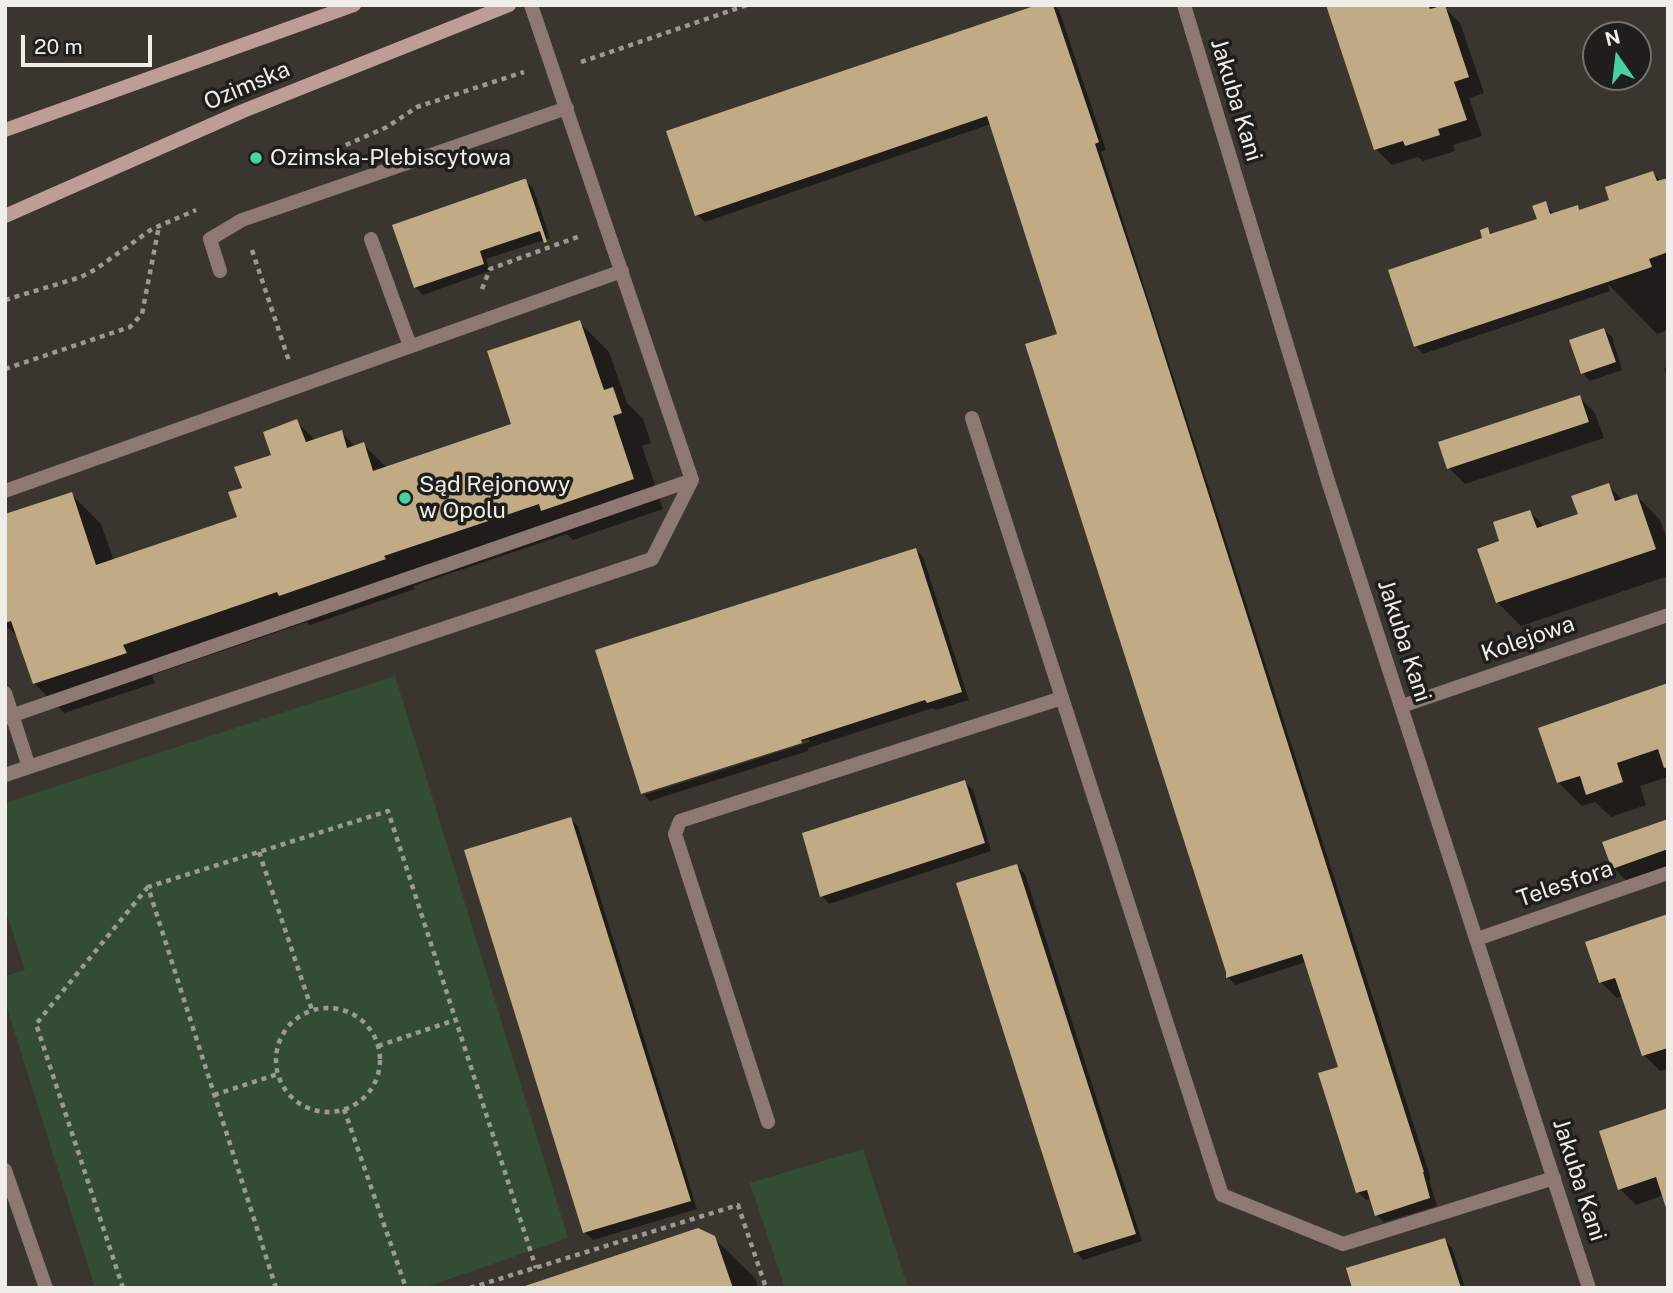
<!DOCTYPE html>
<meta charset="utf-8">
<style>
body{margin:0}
#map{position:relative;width:1673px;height:1293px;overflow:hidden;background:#3a362f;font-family:"Public Sans",sans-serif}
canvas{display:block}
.frame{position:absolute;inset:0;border:7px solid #f0eee9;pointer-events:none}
.north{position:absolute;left:1582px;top:21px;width:70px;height:70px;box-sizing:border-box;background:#1f1e1b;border:2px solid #73716d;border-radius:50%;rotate:346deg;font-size:19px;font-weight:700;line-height:28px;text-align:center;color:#f0eee9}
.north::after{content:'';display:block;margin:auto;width:24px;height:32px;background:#45d49f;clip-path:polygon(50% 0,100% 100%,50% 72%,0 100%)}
.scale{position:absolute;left:21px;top:35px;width:131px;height:32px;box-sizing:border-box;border:4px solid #f0eee9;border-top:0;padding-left:9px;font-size:21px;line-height:24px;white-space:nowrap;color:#f0eee9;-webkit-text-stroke:5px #1f1e1b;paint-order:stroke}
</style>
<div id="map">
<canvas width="1673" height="1293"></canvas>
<div class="frame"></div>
<div class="north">N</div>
<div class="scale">20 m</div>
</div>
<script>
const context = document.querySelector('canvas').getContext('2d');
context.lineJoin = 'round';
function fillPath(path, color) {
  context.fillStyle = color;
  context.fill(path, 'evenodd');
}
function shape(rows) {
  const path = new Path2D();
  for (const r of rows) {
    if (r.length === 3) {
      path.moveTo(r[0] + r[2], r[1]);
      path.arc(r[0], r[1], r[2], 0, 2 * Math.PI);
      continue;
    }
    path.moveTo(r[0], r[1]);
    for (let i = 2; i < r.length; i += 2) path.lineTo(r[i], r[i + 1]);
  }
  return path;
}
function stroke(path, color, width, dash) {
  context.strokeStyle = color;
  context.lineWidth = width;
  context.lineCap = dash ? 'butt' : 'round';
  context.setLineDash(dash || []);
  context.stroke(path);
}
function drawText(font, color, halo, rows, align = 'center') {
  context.font = font + ' "Public Sans",sans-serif';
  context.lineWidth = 7;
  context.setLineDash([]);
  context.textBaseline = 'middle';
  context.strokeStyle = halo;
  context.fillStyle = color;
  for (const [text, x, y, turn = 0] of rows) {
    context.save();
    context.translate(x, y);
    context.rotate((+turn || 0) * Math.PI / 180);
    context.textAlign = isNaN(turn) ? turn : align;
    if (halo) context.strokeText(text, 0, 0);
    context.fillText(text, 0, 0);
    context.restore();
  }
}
const green = shape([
 [395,676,568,1238,423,1288,95,1288,5,1001,5,976,25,970,5,908,5,803],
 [863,1149,908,1288,785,1288,750,1183]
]);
const shadow = shape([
 [1042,5,1054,5,1059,10,1106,150,1101,152,1431,1179,1429,1180,1437,1206,1384,1222,1377,1215,1371,1198,1366,1200,1358,1192,1340,1068,1306,962,1235,985,1228,977,1059,335,991,124,705,222,697,215],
 [1328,5,1444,7,1460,23,1484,93,1469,98,1482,136,1453,145,1455,151,1423,161,1418,157,1392,165,1376,149],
 [1653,173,1662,182,1668,180,1668,330,1657,334,1608,284,1610,291,1423,354,1416,346,1485,239,1488,229,1493,235,1539,220,1545,203,1554,215,1577,207,1581,211,1612,201],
 [525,181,533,188,550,238,486,259,490,271,423,295,415,287],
 [579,322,609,352,627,403,643,419,651,443,642,446,663,509,573,540,567,534,413,586,415,589,310,625,307,622,152,675,155,683,64,713,34,683,19,638,5,625,5,516,71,494,101,524,114,561,239,518,244,489,273,456,297,422,316,441,341,432,356,447,363,444,387,468,514,425],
 [1604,330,1612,337,1622,370,1590,381,1583,373],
 [1668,367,1668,380,1664,368],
 [1579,397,1595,413,1604,438,1465,484,1449,468,1440,443],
 [1608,485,1623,501,1637,496,1660,520,1668,541,1668,576,1521,626,1497,602,1501,542,1530,512,1545,527,1580,516],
 [916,550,923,557,969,700,936,710,933,708,808,748,808,751,650,801,642,793,597,651],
 [809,739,810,742,644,795,644,791],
 [1668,686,1668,777,1640,786,1646,805,1611,817,1595,802,1582,806,1558,782],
 [965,782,973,790,991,851,829,904,822,896],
 [570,819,578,826,697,1209,593,1240,585,1232],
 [1668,821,1668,871,1630,884,1614,868],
 [1017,866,1025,874,1142,1241,1083,1260,1076,1252],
 [1668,916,1668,1069,1660,1071,1644,1055,1623,996,1617,998,1601,982],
 [1668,1110,1664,1195,1636,1205,1620,1189],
 [714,1238,755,1278,758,1288,523,1288],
 [1445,1240,1452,1248,1465,1288,1354,1288]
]);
const building = shape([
 [1037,5,1053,5,1099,142,1095,144,1148,304,1424,1172,1423,1172,1430,1198,1375,1216,1367,1190,1356,1193,1318,1073,1338,1067,1302,954,1226,978,1226,972,1025,344,1057,334,987,116,695,216,666,131],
 [1326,5,1428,5,1430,9,1445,5,1469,77,1454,82,1467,120,1438,129,1440,135,1405,146,1403,141,1374,150],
 [1653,171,1657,181,1668,178,1668,252,1649,259,1652,267,1414,347,1388,270,1482,238,1480,230,1488,227,1490,234,1537,219,1532,206,1546,201,1550,214,1578,205,1579,210,1609,200,1605,187],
 [524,179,526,179,547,242,544,243,540,231,480,251,484,264,414,288,392,225],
 [580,320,604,390,613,387,622,413,613,416,634,479,541,511,539,504,384,556,386,559,279,596,277,592,123,645,127,653,33,684,11,621,5,623,5,514,72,492,96,565,237,517,228,492,242,488,234,467,271,455,263,432,297,419,306,442,342,430,347,448,364,442,373,471,511,424,487,351],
 [1604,328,1616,362,1581,374,1569,340],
 [1580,395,1589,422,1447,469,1438,442],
 [1609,483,1615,501,1637,494,1656,549,1496,603,1477,549,1499,541,1493,522,1530,510,1537,528,1578,514,1571,496],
 [916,548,962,692,927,703,925,700,801,740,802,743,641,794,595,650],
 [1668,683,1668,767,1664,768,1658,749,1617,763,1623,782,1586,795,1580,776,1557,783,1538,728],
 [965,780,985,843,820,897,802,833],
 [571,817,691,1201,583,1233,464,850],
 [1668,819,1668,849,1612,869,1602,842],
 [1017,864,1136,1234,1074,1253,956,883],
 [1668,914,1668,1048,1642,1056,1615,978,1599,983,1585,942],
 [1668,1108,1668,1211,1667,1211,1656,1177,1618,1190,1599,1131],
 [698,1228,715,1236,733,1288,519,1288],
 [1445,1238,1461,1288,1352,1288,1346,1268]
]);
const path = shape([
 [581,62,747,5],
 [300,165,387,127,417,107,524,72],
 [252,250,289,361],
 [482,289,490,269,580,236],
 [5,300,81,277,96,269,152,229,196,210],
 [5,369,130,327,142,314,159,226],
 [259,852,312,1010],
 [328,1060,52],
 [378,1046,455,1020],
 [214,1095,278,1074],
 [344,1109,406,1288],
 [123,1288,36,1024,147,888],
 [276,1288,148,887,388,811,536,1268],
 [470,1288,738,1205,766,1288]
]);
const service = shape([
 [371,239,410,346],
 [220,271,210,239,242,220,567,108],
 [972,418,1222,1195,1343,1244,1554,1178],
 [5,491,622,271],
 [5,693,29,767],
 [5,718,692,480],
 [5,775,652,559,692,480,531,5],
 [768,1122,675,834,680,821,1062,698],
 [5,1170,46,1288]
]);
const minor = shape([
 [1184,5,1328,481,1589,1288],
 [1402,706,1668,615],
 [1477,939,1668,873]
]);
const secondary = shape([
 [5,130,354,5],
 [5,216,243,111,509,5]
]);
const markers = [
 [256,158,7,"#45d49f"],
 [405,498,7,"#45d49f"]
];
const streetNames = [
 ["Ozimska",247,86,-23],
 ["Jakuba Kani",1236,100,73],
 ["Kolejowa",1528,639,-19],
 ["Jakuba Kani",1404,641,72],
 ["Telesfora",1565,884,-19],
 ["Jakuba Kani",1579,1180,72]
];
const poiNames = [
 ["Ozimska-Plebiscytowa",270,158],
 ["Sąd Rejonowy",419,485],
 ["w Opolu",419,511]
];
fillPath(green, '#334d35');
fillPath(shadow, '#0007');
fillPath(building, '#c0ab84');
stroke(path, '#9c9993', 4.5, [5, 5]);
stroke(service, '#8d7874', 14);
stroke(minor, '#8d7874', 14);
stroke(secondary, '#be9d97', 14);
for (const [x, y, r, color] of markers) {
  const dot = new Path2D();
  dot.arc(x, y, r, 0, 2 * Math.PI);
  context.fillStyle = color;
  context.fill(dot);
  stroke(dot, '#1f1e1b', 2.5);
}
drawText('23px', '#f0eee9', '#1f1e1b', streetNames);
drawText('23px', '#f0eee9', '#1f1e1b', poiNames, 'left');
</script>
